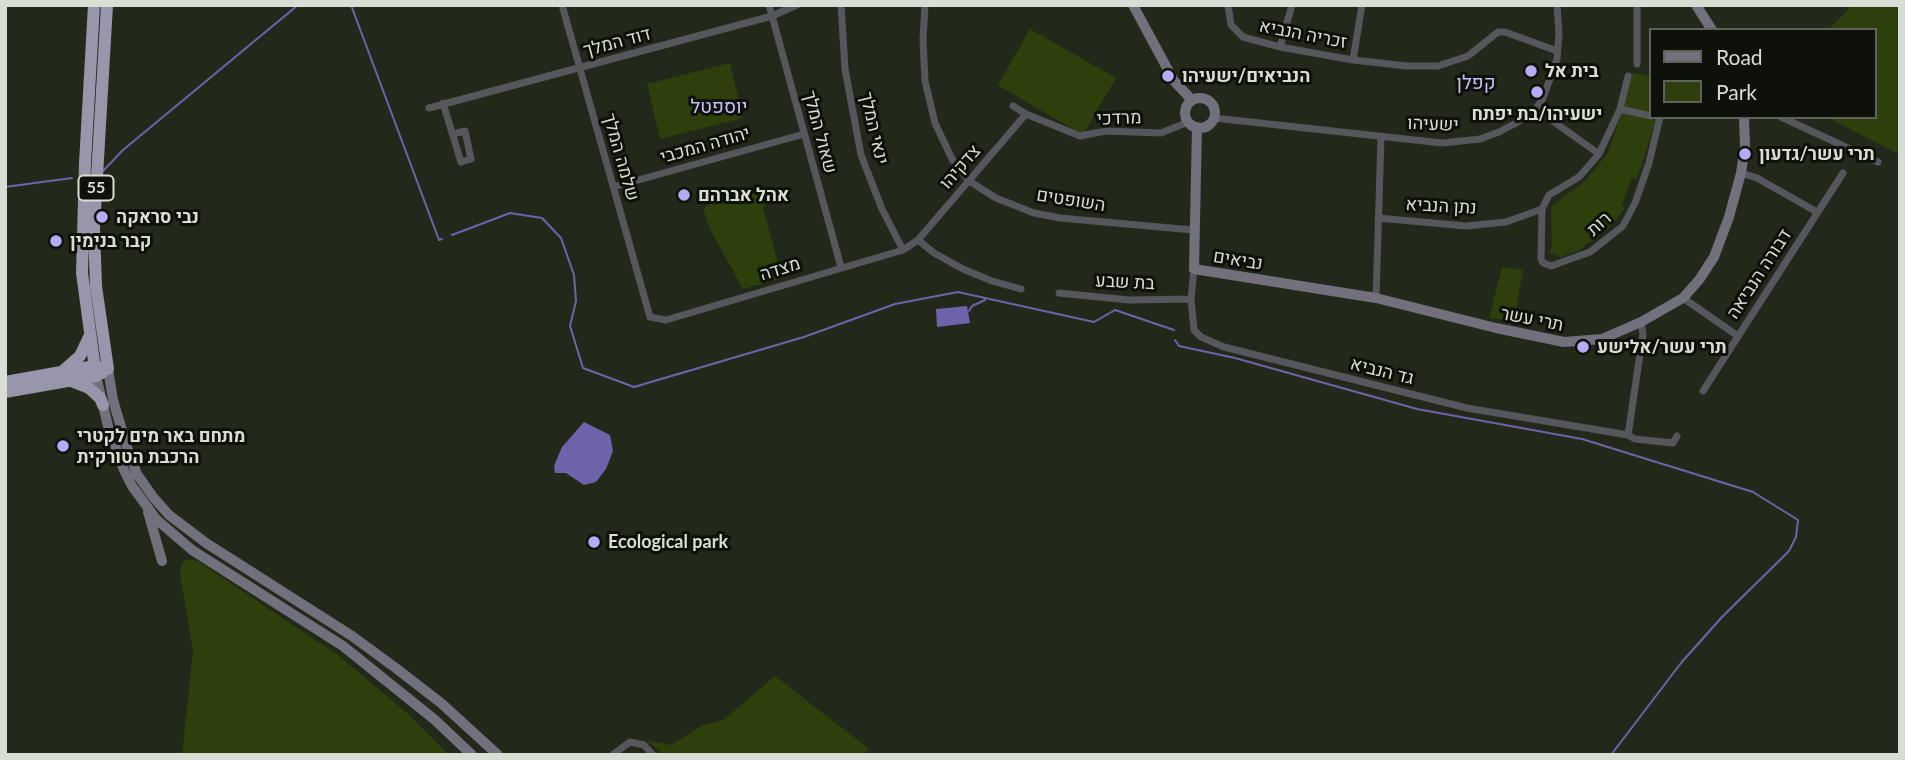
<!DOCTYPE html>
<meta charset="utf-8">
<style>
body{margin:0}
#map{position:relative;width:1905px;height:760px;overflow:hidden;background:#23291a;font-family:Lato,sans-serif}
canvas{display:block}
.frame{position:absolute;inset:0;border:7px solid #d9ded4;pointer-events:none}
.legend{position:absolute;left:1649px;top:28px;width:228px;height:91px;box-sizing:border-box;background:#0e100a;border:2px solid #5f625b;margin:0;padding:9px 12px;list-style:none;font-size:21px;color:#d9ded4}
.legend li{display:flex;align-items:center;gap:14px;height:35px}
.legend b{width:35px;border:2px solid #5f625b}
</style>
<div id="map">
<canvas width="1905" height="760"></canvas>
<div class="frame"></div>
<ul class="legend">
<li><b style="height:9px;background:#71707c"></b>Road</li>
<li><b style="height:19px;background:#2d3f0b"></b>Park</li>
</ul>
</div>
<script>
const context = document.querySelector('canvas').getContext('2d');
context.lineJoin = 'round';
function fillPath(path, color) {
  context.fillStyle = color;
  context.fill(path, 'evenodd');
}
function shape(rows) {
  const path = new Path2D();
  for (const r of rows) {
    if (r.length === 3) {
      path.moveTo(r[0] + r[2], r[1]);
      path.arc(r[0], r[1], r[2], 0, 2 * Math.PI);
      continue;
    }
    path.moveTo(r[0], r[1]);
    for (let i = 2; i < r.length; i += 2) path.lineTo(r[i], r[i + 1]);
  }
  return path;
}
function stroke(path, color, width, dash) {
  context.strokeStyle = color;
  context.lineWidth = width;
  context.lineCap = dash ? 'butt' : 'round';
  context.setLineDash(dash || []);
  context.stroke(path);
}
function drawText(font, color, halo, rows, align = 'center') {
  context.font = font + ' Lato,Heebo,sans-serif';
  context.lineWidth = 6;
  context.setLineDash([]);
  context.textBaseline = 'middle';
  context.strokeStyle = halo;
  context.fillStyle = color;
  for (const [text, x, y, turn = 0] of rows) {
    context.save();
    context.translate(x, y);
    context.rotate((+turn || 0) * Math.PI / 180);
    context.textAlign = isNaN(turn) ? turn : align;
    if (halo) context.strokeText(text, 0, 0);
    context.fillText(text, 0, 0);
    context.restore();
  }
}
const green = shape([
 [1853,5,1900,5,1900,155,1827,117,1875,117,1875,30,1828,30],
 [1030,29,1116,78,1083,135,998,85],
 [730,63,743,118,660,139,647,84],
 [1631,73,1651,76,1651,117,1657,117,1637,179,1632,178,1622,205,1625,208,1612,225,1579,250,1561,257,1549,253,1552,245,1551,207,1586,180,1608,153,1622,112],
 [778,186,763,208,782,278,743,289,710,229,703,208,726,195,760,193],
 [1502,267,1523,270,1514,321,1489,318],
 [187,559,199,562,338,655,408,714,449,755,182,755,193,650,180,575,182,563],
 [775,676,869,749,862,755,664,755,646,740,671,745,701,726,723,720]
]);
const water = shape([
 [967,306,970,323,937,327,936,309],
 [584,422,610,435,613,451,606,469,596,482,584,485,566,473,555,473,554,466,562,447]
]);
const stream = shape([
 [351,5,439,240,442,239],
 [102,172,123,150,298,5],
 [5,187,72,178],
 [452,235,510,213,542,218,561,238,574,275,576,301,570,326,583,368,634,387,804,337,895,304,958,292,1094,322,1115,310,1174,330],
 [969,311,972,306,985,300],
 [1175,340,1179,346,1235,358,1417,409,1582,439,1753,492,1798,520,1796,537,1789,551,1722,617,1681,663,1611,755]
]);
const street = shape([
 [562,5,650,317,666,320,903,250,918,240,1026,114],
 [769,5,841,267],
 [841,5,845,69,861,155,882,209,903,250],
 [925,5,923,40,925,81,935,123,952,159,969,181,996,198,1034,213,1060,218,1193,230],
 [1228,5,1231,25,1243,37,1280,47,1353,60,1407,66,1438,66,1468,56,1498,32,1505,32,1557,51],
 [1637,5,1637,64],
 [1280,47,1292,5],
 [1353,60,1362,5],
 [1628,76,1620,109,1599,154,1579,177,1549,195,1542,209,1541,259,1543,263,1551,266,1590,252,1623,226,1635,203,1649,163,1660,117],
 [443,103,461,162,471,159,465,131,453,134],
 [1013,106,1026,114,1080,136,1106,131,1161,133,1188,122],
 [429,108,772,16,797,5],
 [1536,109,1599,154],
 [1620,109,1651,116],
 [1781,117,1878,162],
 [1214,118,1442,143,1480,139,1499,132,1518,122,1536,109,1543,98,1557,59,1559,33,1557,5],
 [1741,173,1757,178,1817,212],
 [613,187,804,134],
 [1378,218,1466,226,1506,222,1542,209],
 [918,240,934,253,963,269,992,281,1021,289],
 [1194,269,1191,299,1194,330,1201,337,1224,347,1467,408,1628,435,1635,439,1673,443,1677,436],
 [1059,293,1129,300,1191,299],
 [1376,298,1381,137],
 [1683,298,1738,336],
 [1703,391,1843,173],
 [1628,435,1643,334,1641,322],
 [612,755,630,742,644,745,653,755]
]);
const secondary = shape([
 [1133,5,1174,81,1192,100],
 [1696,5,1712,30],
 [1200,113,15],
 [1197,127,1194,269,1376,298,1496,328,1564,342,1602,339,1641,322,1683,298,1699,280,1714,257,1729,217,1741,173,1745,146,1744,117],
 [108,369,113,400,129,454,137,474,153,497,169,515,206,543,352,636,397,669,441,703,498,755],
 [96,376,108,426,124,470,132,486,156,519,192,550,343,646,435,720,472,755],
 [148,512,162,561]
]);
const highway = shape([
 [94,5,85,163,82,273,96,376],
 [107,5,94,228,96,286,108,369],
 [64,370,80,356,90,335],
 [71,381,89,388,100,398,103,405],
 [5,382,95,366,101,368],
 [5,392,96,376,102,373]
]);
const markers = [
 [1531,71,7,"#b5acf8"],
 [1168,76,7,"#b5acf8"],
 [1537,92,7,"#b5acf8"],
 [1745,154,7,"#b5acf8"],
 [684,195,7,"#b5acf8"],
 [102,217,7,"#b5acf8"],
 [56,241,7,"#b5acf8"],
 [1583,347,7,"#b5acf8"],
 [63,446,7,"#b5acf8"],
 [594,542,7,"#b5acf8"]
];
const shields = [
 [96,188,35]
];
const shieldNames = [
 ["55",96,188]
];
const streetNames = [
 ["זכריה הנביא",1303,34,11],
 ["דוד המלך",617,42,-15],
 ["מרדכי",1119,118,-2],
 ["ישעיהו",1433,124,2],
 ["ינאי המלך",874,128,77],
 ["שאול המלך",820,132,75],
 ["יהודה המכבי",705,145,-16],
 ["שלמה המלך",621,157,74],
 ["צדקיהו",960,167,-49],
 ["השופטים",1071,200,9],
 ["נתן הנביא",1441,206,3],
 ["רות",1599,224,-42],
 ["נביאים",1238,260,9],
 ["מצדה",780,269,-17],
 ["דבורה הנביאה",1759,274,-57],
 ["בת שבע",1125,282,3],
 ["תרי עשר",1532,319,11],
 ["גד הנביא",1382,371,14]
];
const poiNames = [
 ["בית אל",1545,71],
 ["הנביאים/ישעיהו",1182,76],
 ["ישעיהו/בת יפתח",1537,114,"center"],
 ["תרי עשר/גדעון",1759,154],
 ["אהל אברהם",698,195],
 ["נבי סראקה",116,217],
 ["קבר בנימין",70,241],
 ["תרי עשר/אלישע",1597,347],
 ["מתחם באר מים לקטרי",77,436],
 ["הרכבת הטורקית",77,457],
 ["Ecological park",608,542]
];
const neighbourhoodNames = [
 ["קפלן",1476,83],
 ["יוספטל",719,107]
];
fillPath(green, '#2d3f0b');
fillPath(water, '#6e63ab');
stroke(stream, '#6e63ab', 2);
stroke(street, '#56565d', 7);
stroke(secondary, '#71707c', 10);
stroke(highway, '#9896aa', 12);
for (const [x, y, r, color] of markers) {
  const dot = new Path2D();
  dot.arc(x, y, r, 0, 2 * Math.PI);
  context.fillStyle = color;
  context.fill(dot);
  stroke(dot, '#0e100a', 2.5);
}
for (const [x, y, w] of shields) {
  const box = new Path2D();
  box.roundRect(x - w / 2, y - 12.5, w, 25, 5);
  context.fillStyle = '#0e100a';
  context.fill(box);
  stroke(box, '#d9ded4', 2);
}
drawText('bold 16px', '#d9ded4', null, shieldNames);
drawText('18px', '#d9ded4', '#0e100a', streetNames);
drawText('bold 18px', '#d9ded4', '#0e100a', poiNames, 'left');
drawText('19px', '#c5c0f9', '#0e100a', neighbourhoodNames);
</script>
